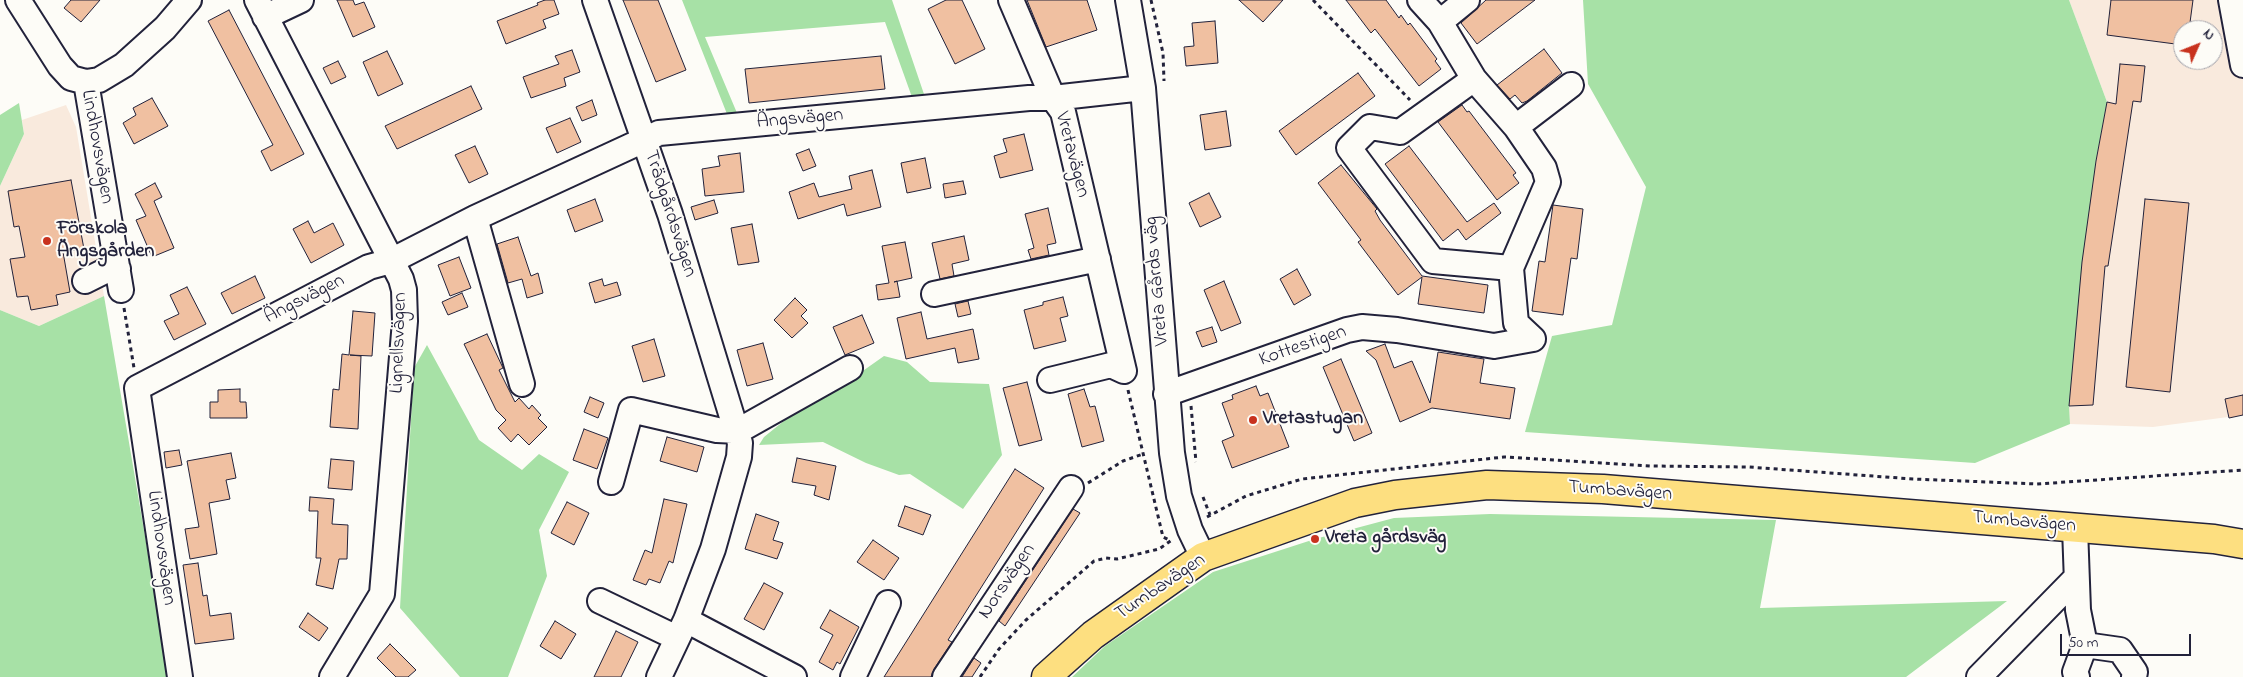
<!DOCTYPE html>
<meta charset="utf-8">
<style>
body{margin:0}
#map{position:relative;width:2243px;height:677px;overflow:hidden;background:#fdfcf7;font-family:"Indie Flower",sans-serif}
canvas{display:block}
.north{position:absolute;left:2173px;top:20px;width:50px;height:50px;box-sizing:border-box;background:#fdfcf7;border:1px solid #a5a5ac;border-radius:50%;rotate:46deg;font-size:14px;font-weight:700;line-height:20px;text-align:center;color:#22223b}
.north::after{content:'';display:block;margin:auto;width:18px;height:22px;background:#c8321e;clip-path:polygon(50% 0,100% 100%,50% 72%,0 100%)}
.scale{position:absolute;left:2060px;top:634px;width:131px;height:22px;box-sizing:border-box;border:2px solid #22223b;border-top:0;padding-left:6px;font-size:15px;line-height:18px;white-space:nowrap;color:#22223b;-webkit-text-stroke:4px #fdfcf7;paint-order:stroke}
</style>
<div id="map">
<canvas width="2243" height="677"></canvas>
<div class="north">N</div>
<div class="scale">50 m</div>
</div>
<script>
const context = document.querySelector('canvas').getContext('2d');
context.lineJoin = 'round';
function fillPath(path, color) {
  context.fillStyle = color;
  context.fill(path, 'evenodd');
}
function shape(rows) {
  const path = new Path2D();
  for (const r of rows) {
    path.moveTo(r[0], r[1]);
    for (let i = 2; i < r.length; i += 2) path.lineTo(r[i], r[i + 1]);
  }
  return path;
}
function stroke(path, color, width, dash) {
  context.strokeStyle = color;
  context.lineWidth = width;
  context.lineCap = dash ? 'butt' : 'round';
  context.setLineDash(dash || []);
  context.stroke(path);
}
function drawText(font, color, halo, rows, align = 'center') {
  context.font = font + ' "Indie Flower",sans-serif';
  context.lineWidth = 4;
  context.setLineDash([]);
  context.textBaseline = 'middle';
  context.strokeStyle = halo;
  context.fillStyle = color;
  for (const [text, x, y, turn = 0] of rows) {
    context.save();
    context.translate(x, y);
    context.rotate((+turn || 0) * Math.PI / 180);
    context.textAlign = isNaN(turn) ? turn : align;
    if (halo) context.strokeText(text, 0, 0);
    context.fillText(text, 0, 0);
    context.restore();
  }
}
const built = shape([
 [2069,0,2243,0,2243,415,2153,427,2070,424,2069,406,2096,161,2107,102],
 [2183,30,2213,30,2213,60,2183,60],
 [66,105,76,127,104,296,39,326,0,310,0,186,24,134,22,120]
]);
const green = shape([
 [682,0,892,0,926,100,913,100,885,22,705,37,737,113,727,114],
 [1583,0,2069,0,2107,102,2096,161,2069,406,2070,424,1975,463,1525,432,1552,336,1612,325,1646,187,1588,84],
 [19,103,24,134,0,186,0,115],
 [104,296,169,677,0,677,0,310,39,326],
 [427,345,479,440,522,470,539,454,569,472,539,530,547,576,508,677,460,677,400,608,414,368],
 [884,356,907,362,930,382,989,384,1002,455,963,509,910,474,899,475,866,463,823,442,759,445,764,437,790,416,833,392],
 [1490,514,1776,520,1760,608,2007,601,1906,677,1072,677,1105,646,1213,572,1315,539,1394,518]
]);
const building = shape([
 [71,0,100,0,81,22,64,8,71,0],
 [337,0,353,0,355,5,364,2,375,27,353,37,337,0],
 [545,0,554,0,559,14,543,20,546,28,506,44,497,21,538,5,537,3,545,0],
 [623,0,658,0,686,70,656,82,623,0],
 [946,0,962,0,985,49,955,64,928,9,946,0],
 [1027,0,1087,0,1097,30,1046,47,1027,0],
 [1239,0,1283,0,1263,22,1239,0],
 [1346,0,1386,0,1399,18,1401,15,1408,25,1410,23,1437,59,1435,61,1441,69,1419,86,1375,29,1371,33,1346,0],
 [1486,0,1535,0,1477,44,1461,23,1486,0],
 [2111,0,2193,0,2189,30,2183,30,2183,45,2107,35,2111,0],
 [229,10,304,154,271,171,261,151,273,145,208,21,229,10],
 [1215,21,1218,63,1186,66,1184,47,1194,46,1192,23,1215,21],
 [1544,49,1562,73,1527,101,1522,103,1515,95,1510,99,1497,85,1544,49],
 [572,50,580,72,564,78,566,86,531,98,523,77,559,64,555,56,572,50],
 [387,51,403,84,378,96,363,62,387,51],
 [881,56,885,89,749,103,745,69,881,56],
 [338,61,346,77,331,84,323,68,338,61],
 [2120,64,2145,66,2141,102,2133,101,2108,266,2105,266,2093,405,2069,406,2082,262,2096,161,2107,102,2116,104,2120,64],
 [1358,73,1375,96,1296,155,1279,131,1358,73],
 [471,86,482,109,397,149,385,126,471,86],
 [152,98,168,126,134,144,123,123,136,115,133,108,152,98],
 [592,100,597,115,582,121,576,107,592,100],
 [1462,105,1467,112,1469,111,1516,173,1513,175,1519,183,1497,200,1438,122,1462,105],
 [1226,111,1231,146,1205,150,1200,115,1226,111],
 [570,118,581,142,557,153,546,128,570,118],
 [1024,134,1033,170,1000,178,994,156,1007,152,1003,139,1024,134],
 [475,146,488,174,469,183,455,155,475,146],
 [1409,146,1467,222,1494,203,1501,213,1466,240,1458,229,1443,241,1385,164,1409,146],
 [809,149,816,166,803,171,796,154,809,149],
 [740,153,744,192,705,196,702,169,720,166,718,156,740,153],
 [925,158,931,188,907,193,901,163,925,158],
 [1341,165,1377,209,1375,211,1380,220,1422,276,1488,285,1484,313,1418,304,1422,277,1398,295,1358,242,1361,240,1318,183,1341,165],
 [872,170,881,207,847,216,844,204,798,219,789,192,814,183,819,197,852,189,849,176,872,170],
 [71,180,84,249,63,252,70,292,56,295,58,305,31,310,28,296,17,297,10,259,25,257,19,226,14,227,8,191,71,180],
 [963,181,966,194,945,198,943,184,963,181],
 [155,183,162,197,154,201,174,248,152,257,136,220,146,216,135,194,155,183],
 [1209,193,1221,217,1200,227,1189,203,1209,193],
 [595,199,603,221,575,232,567,210,595,199],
 [2145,199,2189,203,2170,392,2126,387,2145,199],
 [714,200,718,213,695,220,691,207,714,200],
 [1553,205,1583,209,1577,259,1571,258,1563,315,1532,311,1539,261,1545,262,1553,205],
 [1048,208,1056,243,1047,245,1049,255,1031,259,1028,250,1034,248,1025,214,1048,208],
 [308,221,314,233,333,223,344,245,311,263,293,229,308,221],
 [752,224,759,262,738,265,731,228,752,224],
 [964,236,969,260,952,264,954,276,940,279,932,243,964,236],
 [518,237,531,276,538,273,543,293,527,298,522,279,508,283,497,244,518,237],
 [905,242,912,278,894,282,897,281,900,297,878,300,876,285,889,283,882,246,905,242],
 [459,257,471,288,450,296,438,265,459,257],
 [1297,269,1311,295,1294,305,1280,279,1297,269],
 [255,276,265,298,232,314,221,293,255,276],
 [602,279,604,286,617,282,621,295,595,303,589,283,602,279],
 [1224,281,1241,323,1221,331,1204,290,1224,281],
 [187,287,206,324,174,340,164,321,179,314,170,295,187,287],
 [462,293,468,307,448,315,442,302,462,293],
 [1063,297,1068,316,1060,318,1066,341,1034,349,1024,310,1043,305,1043,302,1063,297],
 [795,298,807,310,801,316,808,323,792,338,774,320,795,298],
 [968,301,971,314,958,317,955,304,968,301],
 [353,311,375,313,372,356,350,355,361,356,358,429,330,427,333,389,339,390,342,354,349,355,353,311],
 [921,312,927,339,973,329,979,359,958,363,955,348,906,359,897,318,921,312],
 [862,315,874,343,845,355,833,327,862,315],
 [1212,327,1217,342,1202,347,1196,332,1212,327],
 [487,334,503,368,499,370,515,402,519,398,529,409,532,405,541,415,538,418,547,427,529,445,518,434,511,442,498,428,506,420,496,410,464,344,487,334],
 [654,339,665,376,643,382,632,346,654,339],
 [763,343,773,379,747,386,737,350,763,343],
 [1385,344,1394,368,1412,361,1430,403,1438,352,1484,359,1480,383,1515,388,1510,419,1432,408,1400,422,1376,360,1366,351,1385,344],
 [1341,359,1372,433,1354,441,1323,367,1341,359],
 [1027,382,1042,440,1019,446,1003,388,1027,382],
 [1256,386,1260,396,1268,393,1289,447,1232,468,1222,441,1234,436,1222,403,1233,399,1232,395,1256,386],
 [240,389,240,402,246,402,247,418,210,418,210,402,218,402,218,390,240,389],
 [1084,389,1090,407,1095,406,1104,441,1082,447,1068,394,1084,389],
 [2243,395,2243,415,2229,418,2225,399,2243,395],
 [590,397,604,403,598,418,584,412,590,397],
 [584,429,608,438,597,469,573,460,584,429],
 [667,437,704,447,697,472,660,461,667,437],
 [179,450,182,465,166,468,164,452,179,450],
 [231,453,236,478,226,480,230,499,209,503,217,554,190,559,185,529,199,527,187,461,231,453],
 [797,458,836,466,829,500,814,495,816,486,792,482,797,458],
 [331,459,354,461,352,490,328,488,331,459],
 [1015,469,1044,488,948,640,952,642,934,669,931,677,884,677,1015,469],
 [310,497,334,499,332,524,348,525,347,559,339,559,333,589,316,585,321,558,316,558,318,511,309,511,310,497],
 [664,499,687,504,673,563,669,561,660,583,649,579,646,585,633,580,645,550,652,553,664,499],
 [567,502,589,513,574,545,551,533,567,502],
 [905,506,931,515,923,535,898,526,905,506],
 [1073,509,1080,513,1005,626,999,621,1073,509],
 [756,514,779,522,773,540,783,543,777,559,745,549,756,514],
 [873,540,899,558,884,580,857,562,873,540],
 [198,563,203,596,207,595,210,616,231,613,234,639,195,644,183,565,198,563],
 [764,583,783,593,764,630,744,619,764,583],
 [830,610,859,627,840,664,837,662,833,670,819,662,833,635,820,628,830,610],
 [308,613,328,628,319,641,299,627,308,613],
 [555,621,576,634,561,659,540,646,555,621],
 [616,631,638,642,621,677,594,677,616,631],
 [390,644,416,670,408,677,396,677,377,658,390,644],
 [974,658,981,663,972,677,962,677,974,658]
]);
const path = shape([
 [1151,0,1163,53,1164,81],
 [1313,0,1410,100],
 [124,308,134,368],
 [1128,390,1163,537,1171,541],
 [1191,406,1196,462],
 [1088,483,1123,461,1143,454],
 [1203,497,1210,515],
 [1207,517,1246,496,1302,479,1504,457,1651,466,1749,467,1913,479,2037,484,2243,470],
 [980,677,999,649,1026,620,1094,561,1106,558,1117,559,1159,549,1172,540]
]);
const minor = shape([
 [18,0,60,66,71,78,86,82,99,80,124,65,165,28,189,0],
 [257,0,401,279,404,290,405,321,382,594,332,677],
 [595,0,670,214,740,443,739,457,713,549,686,620,659,677],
 [1011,0,1053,98,1063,112,1124,371],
 [1128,0,1143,88,1172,453,1179,496,1190,530,1203,557],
 [1420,0,1440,22,1474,79,1516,127,1544,168,1548,182,1511,268,1516,323,1533,339],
 [2231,0,2243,65],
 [265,17,301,0],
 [1440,22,1467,0],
 [1474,79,1400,132,1370,127,1349,148,1433,261,1511,268],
 [86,82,121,290],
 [1516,127,1571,85],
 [475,218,522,384],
 [85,281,105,271,118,269],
 [934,294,1098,259],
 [1050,380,1111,365,1124,371],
 [1166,394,1347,330,1362,327,1397,330,1494,346,1533,339],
 [611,482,631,410,717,430,738,431,850,368],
 [2075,528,2078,610,2085,645,2075,672,2077,677],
 [600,601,677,638],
 [686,620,794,677],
 [2085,645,2120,650,2135,672,2134,677],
 [180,677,137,388,369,267,391,261,475,218,659,133,1029,98,1053,98,1143,88],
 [853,677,888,603],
 [945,677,1071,488],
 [1979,677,2076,578]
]);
const major = shape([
 [1046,677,1093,635,1203,557,1355,503,1395,495,1487,485,1603,489,2214,539,2243,544]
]);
const markers = [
 [47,241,5,"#c8321e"],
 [1253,420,5,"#c8321e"],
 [1315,539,5,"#c8321e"]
];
const streetNames = [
 ["Ängsvägen",800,120,-5],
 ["Lindhovsvägen",96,147,80],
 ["Vretavägen",1071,155,75],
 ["Trädgårdsvägen",669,214,72],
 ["Vreta Gårds väg",1158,281,-95],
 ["Ängsvägen",305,300,-27],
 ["Lignellsvägen",400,343,-88],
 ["Kottestigen",1303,347,-19],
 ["Tumbavägen",1620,492,4],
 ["Tumbavägen",2024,523,5],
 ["Lindhovsvägen",160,548,82],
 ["Norsvägen",1008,582,-56],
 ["Tumbavägen",1161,588,-34]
];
const poiNames = [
 ["Förskola",57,230],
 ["Ängsgården",57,253],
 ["Vretastugan",1263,420],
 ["Vreta gårdsväg",1325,539]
];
fillPath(built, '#f9eadd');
fillPath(green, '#a7e1a6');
fillPath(building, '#f0c0a1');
stroke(building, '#22223b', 1);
stroke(minor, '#22223b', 28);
stroke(major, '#22223b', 31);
stroke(path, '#22223b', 3, [4, 4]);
stroke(minor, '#fdfcf7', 24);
stroke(major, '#fddf80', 28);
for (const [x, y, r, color] of markers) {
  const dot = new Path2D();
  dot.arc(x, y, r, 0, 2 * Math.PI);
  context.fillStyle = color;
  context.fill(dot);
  stroke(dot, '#fdfcf7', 2);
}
drawText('20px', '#22223b', '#fdfcf7', streetNames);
drawText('bold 20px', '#22223b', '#fdfcf7', poiNames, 'left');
</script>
